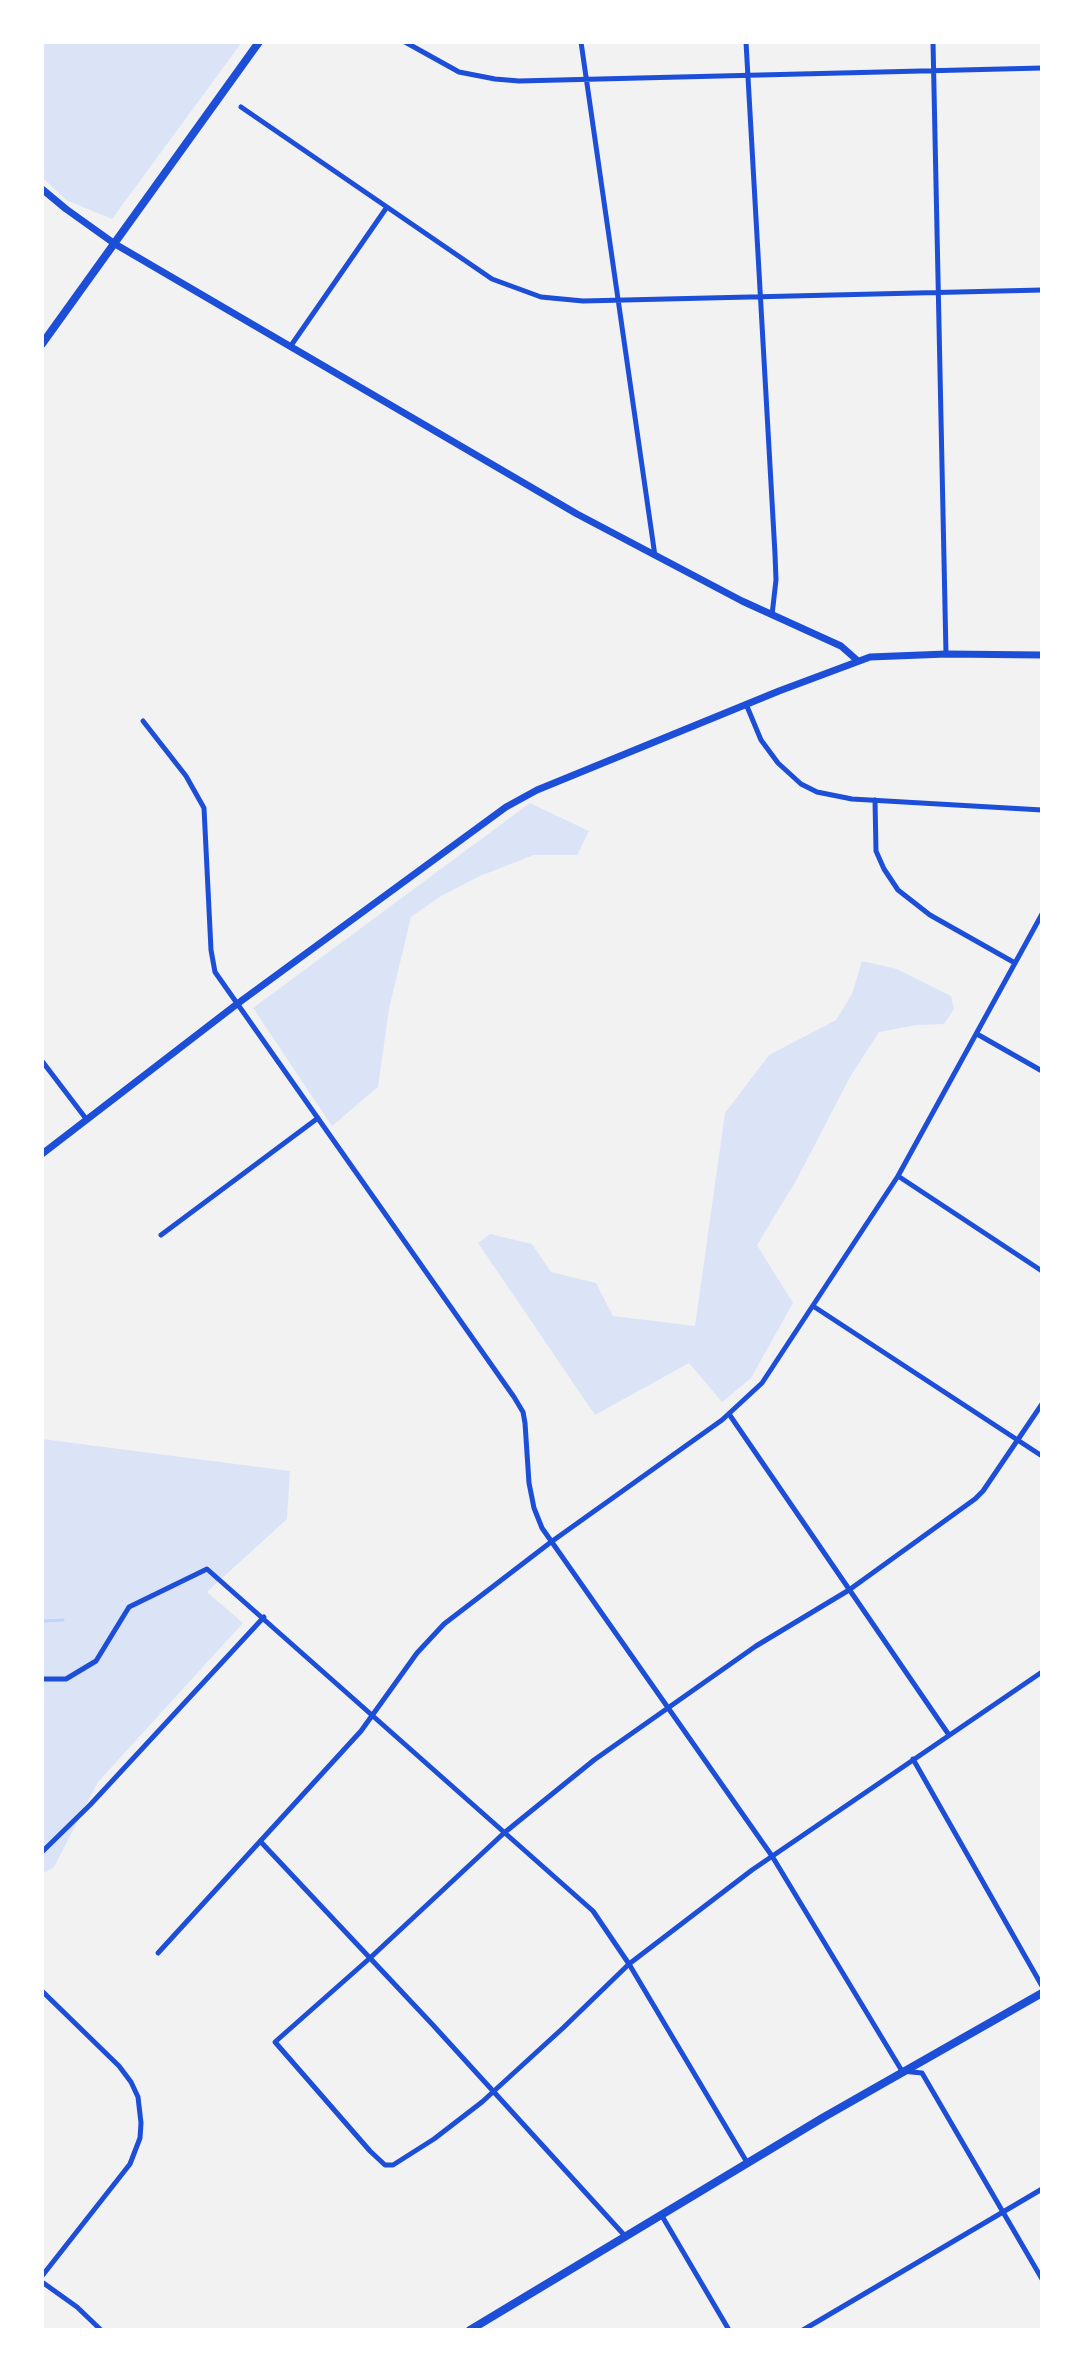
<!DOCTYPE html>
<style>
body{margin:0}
#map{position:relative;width:1084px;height:2372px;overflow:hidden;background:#f2f2f2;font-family:"Alegreya Sans",sans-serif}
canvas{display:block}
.frame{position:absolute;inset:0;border:44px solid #fff;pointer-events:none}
</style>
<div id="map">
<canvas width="1084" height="2372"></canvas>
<div class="frame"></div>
</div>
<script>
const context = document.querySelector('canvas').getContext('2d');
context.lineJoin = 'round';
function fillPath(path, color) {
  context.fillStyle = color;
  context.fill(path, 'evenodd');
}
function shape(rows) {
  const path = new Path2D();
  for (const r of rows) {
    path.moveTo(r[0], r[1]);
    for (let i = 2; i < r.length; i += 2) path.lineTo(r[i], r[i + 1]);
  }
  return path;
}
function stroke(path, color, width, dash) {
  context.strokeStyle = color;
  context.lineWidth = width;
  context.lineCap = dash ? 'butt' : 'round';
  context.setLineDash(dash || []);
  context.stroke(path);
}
const green = shape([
 [42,42,242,42,112,219,66,200,42,177],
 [530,803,589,831,577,855,534,855,480,876,441,896,411,917,389,1009,378,1087,332,1126,253,1008],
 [862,961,897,969,951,996,954,1009,944,1024,917,1025,879,1032,850,1077,797,1179,757,1245,793,1303,751,1378,722,1402,689,1363,595,1415,478,1243,490,1234,532,1244,551,1272,596,1283,613,1316,695,1326,725,1113,769,1055,836,1020,852,994],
 [42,1439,290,1471,287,1519,207,1592,243,1623,98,1782,54,1867,42,1874]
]);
const stream = shape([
 [42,1621,63,1620]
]);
const minor = shape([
 [405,42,459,72,495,79,519,81,1042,68],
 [581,42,655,556],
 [746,42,775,554,776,580,772,615],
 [933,42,946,654],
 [241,107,492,279,541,297,583,301,1042,290],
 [290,347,387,207],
 [746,704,761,740,778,763,801,784,817,792,852,799,1042,810],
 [143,721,186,776,204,808,211,950,215,972,514,1397,523,1412,525,1423,529,1483,534,1508,542,1528,772,1856,902,2071,922,2073,1042,2279],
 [875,800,876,851,884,869,898,890,930,915,1015,963],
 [977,1034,1042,1071],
 [42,1061,87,1120],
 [898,1176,1042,1271],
 [161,1235,318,1118],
 [813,1306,1042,1456],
 [1042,1404,983,1491,975,1499,849,1590,756,1646,594,1760,504,1833,370,1958,275,2042,370,2151,385,2165,393,2165,434,2139,482,2102,563,2028,629,1964,752,1870,1042,1672],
 [729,1414,949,1735],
 [42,1679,66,1679,96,1661,129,1607,207,1569,593,1911,629,1964,748,2164],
 [913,1759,1042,1986],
 [260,1841,432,2024,626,2237],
 [42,1852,90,1805,264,1617],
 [158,1953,361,1731,417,1653,444,1624,551,1542,722,1420,762,1383,898,1176,1042,914],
 [42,1991,119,2066,131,2082,138,2097,141,2123,140,2138,130,2164,42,2276],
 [662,2216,729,2330],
 [42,2282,77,2307,101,2330],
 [803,2330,1042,2189]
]);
const tertiary = shape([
 [42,189,66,209,115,244,577,514,742,601,841,646,858,661],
 [42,1154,237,1004,506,807,537,790,779,691,870,657,946,654,1042,655]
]);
const secondary = shape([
 [42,344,259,42],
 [470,2330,824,2117,1042,1993]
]);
fillPath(green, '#dbe4f7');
stroke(stream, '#bfd3fe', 3);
stroke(minor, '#1d4ed8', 5);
stroke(tertiary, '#1d4ed8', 7);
stroke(secondary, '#1d4ed8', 8);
</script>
